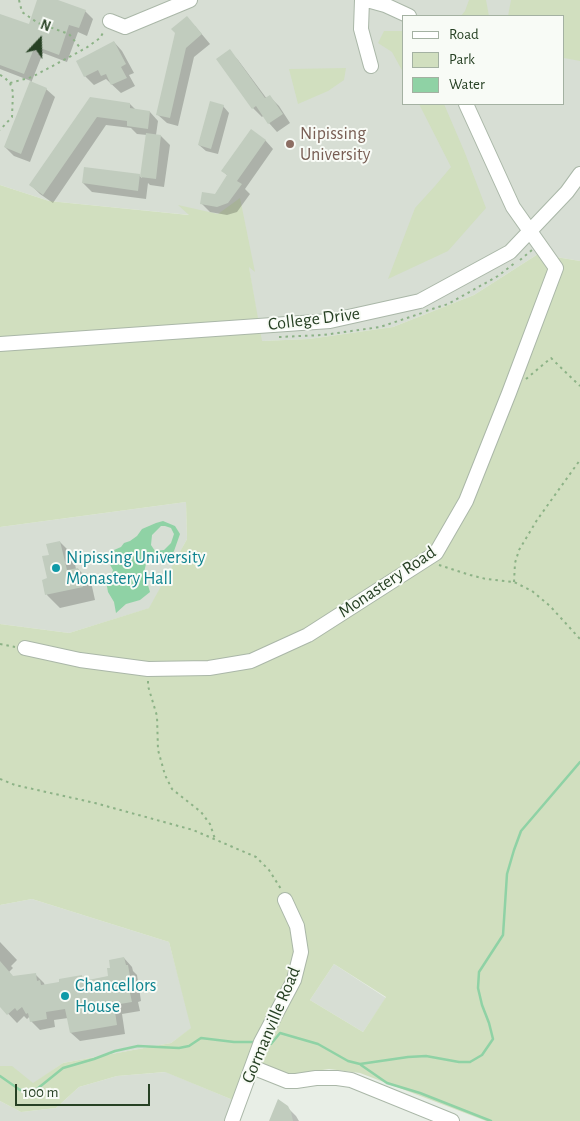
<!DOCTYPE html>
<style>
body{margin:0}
#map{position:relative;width:580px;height:1121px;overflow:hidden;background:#e8eee6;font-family:"Alegreya Sans",sans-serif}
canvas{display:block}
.legend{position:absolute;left:402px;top:15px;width:162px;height:90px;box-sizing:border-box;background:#f8fbf6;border:1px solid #a4b1a2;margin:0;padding:6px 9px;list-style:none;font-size:15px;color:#274124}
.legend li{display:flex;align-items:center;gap:10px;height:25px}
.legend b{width:25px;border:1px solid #a4b1a2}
.north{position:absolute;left:15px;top:15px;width:50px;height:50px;-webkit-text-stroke:4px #f8fbf6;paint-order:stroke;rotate:21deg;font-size:14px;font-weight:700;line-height:20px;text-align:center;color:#274124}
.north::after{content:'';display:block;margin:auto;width:18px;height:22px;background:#274124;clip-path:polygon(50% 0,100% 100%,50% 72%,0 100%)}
.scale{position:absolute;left:15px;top:1084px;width:135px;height:22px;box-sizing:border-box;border:2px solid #274124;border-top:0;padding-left:6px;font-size:15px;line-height:18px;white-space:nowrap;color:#274124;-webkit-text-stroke:4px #f8fbf6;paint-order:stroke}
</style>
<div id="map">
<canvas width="580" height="1121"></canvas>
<ul class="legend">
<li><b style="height:6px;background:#fff"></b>Road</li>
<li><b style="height:14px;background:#d1dfbf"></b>Park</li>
<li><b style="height:14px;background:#8fd2a5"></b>Water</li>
</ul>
<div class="north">N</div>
<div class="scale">100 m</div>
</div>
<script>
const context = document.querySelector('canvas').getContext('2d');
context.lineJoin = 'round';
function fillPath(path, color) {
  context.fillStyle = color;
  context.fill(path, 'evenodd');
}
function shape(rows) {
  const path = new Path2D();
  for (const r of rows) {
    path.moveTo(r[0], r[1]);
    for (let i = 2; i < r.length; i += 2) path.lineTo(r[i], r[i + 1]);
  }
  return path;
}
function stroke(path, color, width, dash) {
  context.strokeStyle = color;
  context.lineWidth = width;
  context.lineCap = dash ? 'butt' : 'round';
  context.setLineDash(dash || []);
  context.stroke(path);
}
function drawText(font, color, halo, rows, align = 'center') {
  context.font = font + ' "Alegreya Sans",sans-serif';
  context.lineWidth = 4;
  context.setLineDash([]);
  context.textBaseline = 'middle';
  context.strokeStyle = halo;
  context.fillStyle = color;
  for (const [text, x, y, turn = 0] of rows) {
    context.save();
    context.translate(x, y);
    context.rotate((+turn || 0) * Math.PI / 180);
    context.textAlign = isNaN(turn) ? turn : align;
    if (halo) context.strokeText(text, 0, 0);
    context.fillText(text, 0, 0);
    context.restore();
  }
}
const built = shape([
 [0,0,580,0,580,261,538,254,474,295,393,327,309,339,261,341,241,220,49,201,0,185],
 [404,16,564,16,564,104,404,104],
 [186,502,187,539,150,608,69,633,0,624,0,527],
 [32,899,169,942,192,1028,171,1043,63,1063,33,1084,12,1067,0,1066,0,905],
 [334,964,386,998,363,1032,310,1000],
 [166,1072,233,1100,225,1121,0,1121,0,1101,21,1112,56,1108,79,1087,117,1076]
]);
const green = shape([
 [469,0,486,0,489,16,461,16,465,11],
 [511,0,580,0,580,61,564,58,564,16,508,16],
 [384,31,404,31,404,74,392,52,378,43],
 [346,68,344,80,328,91,298,104,289,69],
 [419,104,444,104,465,153,486,208,448,251,388,279,415,208,435,186,451,167],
 [0,185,49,201,189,215,178,205,218,214,240,198,255,272,249,267,262,341,309,339,393,327,474,295,538,254,580,261,580,1121,486,1121,360,1073,329,1069,289,1075,248,1060,233,1100,165,1072,117,1076,79,1087,56,1108,21,1112,0,1101,0,1066,12,1066,33,1083,63,1063,171,1043,191,1028,169,942,32,899,0,905,0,624,69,633,149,608,187,539,186,502,0,527],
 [334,964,386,997,363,1032,310,1000]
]);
const water = shape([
 [163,521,175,526,180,534,174,551,167,563,155,559,146,564,144,572,150,592,140,600,126,604,116,613,114,602,108,592,106,581,111,576,113,570,109,563,110,555,114,550,121,547,124,543,130,541,137,536,142,529,156,523],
 [161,526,165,526,171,528,174,534,171,543,164,550,155,551,151,545,152,535]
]);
const shadow = shape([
 [39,0,54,0,85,11,93,19,87,36,78,32,67,62,43,53,31,83,46,89,55,97,30,162,14,156,5,147,31,81,0,69,0,16,29,26],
 [195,26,210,44,194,57,178,126,167,123,158,115,176,33],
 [114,42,122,51,134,73,129,75,135,86,121,93,106,79,94,85,85,76],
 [229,51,238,60,267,99,270,97,279,106,290,123,277,132,269,123,264,115,262,117,253,108],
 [90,99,130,104,136,110,150,112,158,121,156,135,161,136,170,145,164,187,150,185,148,183,146,199,92,192,83,183,139,175,142,178,147,135,137,134,131,128,106,125,53,203,40,194,31,185],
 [223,106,229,113,218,154,206,151,199,145],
 [265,140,273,149,245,189,250,194,237,212,227,215,210,212,202,204,215,195,228,176,223,171],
 [60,542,73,555,76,569,78,569,91,582,95,600,60,608,47,595,43,581,49,579,50,556],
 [0,942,17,960,11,966,13,968,9,972,14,978,35,974,44,983,45,986,82,977,86,981,110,977,124,958,132,967,133,971,137,975,141,1001,138,1002,140,1011,122,1014,125,1034,80,1041,71,1033,68,1018,54,1020,55,1027,40,1030,31,1021,30,1016,27,1019,24,1016,17,1023,0,1005],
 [287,1107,296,1116,299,1121,271,1121]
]);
const stream = shape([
 [267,1043,271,1044,280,1033,318,1044,348,1061,360,1064,408,1057,426,1056,459,1062,470,1062,482,1055,493,1039,489,1023,482,1005,478,988,479,972,503,935,507,874,514,850,521,831,580,762],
 [361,1065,387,1083,420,1093,491,1121],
 [0,1076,20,1090,37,1089,63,1068,94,1059,115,1051,138,1046,179,1048,189,1046,201,1038,234,1042,257,1042]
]);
const building = shape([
 [37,0,58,0,86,10,79,28,69,25,59,55,35,46,24,74,0,65,0,14,29,24],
 [187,16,202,34,186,48,170,118,156,115,175,33,171,29],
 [114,41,126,64,121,67,127,78,111,85,106,74,101,76,98,70,84,77,76,61],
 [230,49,265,98,270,95,283,114,268,124,256,106,252,109,216,59],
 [30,81,47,88,21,154,4,147],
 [90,97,130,103,130,108,150,111,148,129,127,126,127,121,97,117,43,195,29,185],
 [210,101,224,105,211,149,198,145],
 [251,129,266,140,237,181,242,184,228,203,217,207,200,204,202,192,215,194,227,175,221,171],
 [146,133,161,135,156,179,140,177],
 [84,167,140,174,138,191,82,183],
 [60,541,67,570,78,568,83,587,45,595,42,580,47,578,42,556,49,555,46,544],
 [124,957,126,965,128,965,133,993,130,993,132,1002,114,1005,117,1025,70,1033,65,1009,46,1012,47,1019,30,1022,28,1013,26,1014,22,1007,17,1011,15,1008,7,1015,0,1007,0,961,13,976,36,973,37,981,40,980,41,985,59,982,59,979,82,975,83,981,108,976,107,968,110,968,109,960],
 [278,1099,288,1106,291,1112,293,1121,269,1121]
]);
const path = shape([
 [19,0,22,12,38,23,69,34,82,50],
 [0,75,4,77,10,83,13,92,12,117,0,130],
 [10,83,32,77,86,48,100,38,104,31],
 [520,260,532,250],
 [426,311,448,304,498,276,516,262],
 [279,337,323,335,380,327,422,313],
 [526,379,551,358,580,386],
 [439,565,470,575,486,579,514,582,532,591,550,606,580,639],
 [514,582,515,563,519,550,537,520,580,460],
 [0,644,15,647],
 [148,681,148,686,157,716,158,750,165,775,172,789,201,812,210,824,215,839],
 [0,779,15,785,95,803,193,830,256,857,269,870,281,889]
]);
const minor = shape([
 [362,0,361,29,371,66],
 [367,0,385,5,409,16],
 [110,21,125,27,190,0],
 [0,344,330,321,420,301,510,252,567,192,580,174],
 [25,648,80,660,148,669,209,668,251,661,308,635,436,553,466,501,509,393,556,268,513,207,466,104],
 [252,1067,287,1081,296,1081,316,1078,337,1078,351,1080,452,1121],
 [232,1121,261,1042,294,980,301,952,297,926,285,900]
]);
const markers = [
 [290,144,5,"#8d6e63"],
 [56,568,5,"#0f9aa8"],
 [65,996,5,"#0f9aa8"]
];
const educationNames = [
 ["Nipissing",300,134],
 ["University",300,155]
];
const streetNames = [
 ["College Drive",314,319,-7],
 ["Monastery Road",387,582,-34],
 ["Gormanville Road",271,1025,-67]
];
const cultureNames = [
 ["Nipissing University",66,558],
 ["Monastery Hall",66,579],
 ["Chancellors",75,986],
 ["House",75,1007]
];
fillPath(built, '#d7ded4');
fillPath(green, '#d1dfbf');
fillPath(water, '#8fd2a5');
fillPath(shadow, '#0003');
stroke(stream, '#8fd2a5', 2.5);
fillPath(building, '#c1ccbe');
stroke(minor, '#aab7a8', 16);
stroke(path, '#8cb286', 2, [2.5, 4]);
stroke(minor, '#fff', 14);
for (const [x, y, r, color] of markers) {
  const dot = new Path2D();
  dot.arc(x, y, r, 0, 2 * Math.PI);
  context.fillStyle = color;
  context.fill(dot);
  stroke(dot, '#f8fbf6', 2);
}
drawText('18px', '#785e54', '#f8fbf6', educationNames, 'left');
drawText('18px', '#274124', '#f8fbf6', streetNames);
drawText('18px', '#0d838f', '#f8fbf6', cultureNames, 'left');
</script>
